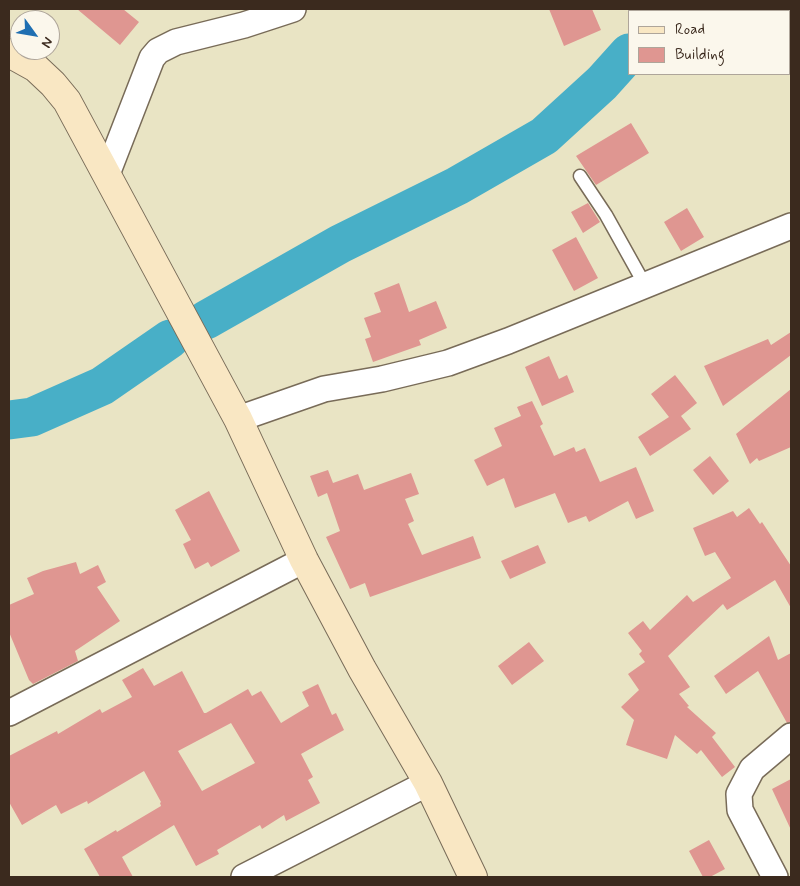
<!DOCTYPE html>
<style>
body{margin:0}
#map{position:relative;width:800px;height:886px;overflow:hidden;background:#e9e4c4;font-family:Mynerve,sans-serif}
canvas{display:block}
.frame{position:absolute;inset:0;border:10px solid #3b2a1e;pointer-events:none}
.legend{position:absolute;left:628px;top:10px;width:162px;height:65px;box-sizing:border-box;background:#fbf7ec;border:1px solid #aea59a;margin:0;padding:6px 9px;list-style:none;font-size:15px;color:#3b2a1e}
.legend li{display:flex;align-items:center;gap:10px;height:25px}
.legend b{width:25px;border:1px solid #aea59a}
.north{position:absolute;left:10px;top:10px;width:50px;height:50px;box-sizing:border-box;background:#fbf7ec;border:1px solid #aea59a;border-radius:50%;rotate:122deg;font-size:14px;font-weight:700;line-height:20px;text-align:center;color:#3b2a1e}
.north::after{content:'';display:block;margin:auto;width:18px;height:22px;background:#1f6fb2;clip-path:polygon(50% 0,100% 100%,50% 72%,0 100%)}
</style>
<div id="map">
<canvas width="800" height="886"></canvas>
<div class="frame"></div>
<ul class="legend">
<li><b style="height:6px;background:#f9e7c3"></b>Road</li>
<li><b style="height:14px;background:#df9691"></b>Building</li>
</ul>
<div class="north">N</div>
</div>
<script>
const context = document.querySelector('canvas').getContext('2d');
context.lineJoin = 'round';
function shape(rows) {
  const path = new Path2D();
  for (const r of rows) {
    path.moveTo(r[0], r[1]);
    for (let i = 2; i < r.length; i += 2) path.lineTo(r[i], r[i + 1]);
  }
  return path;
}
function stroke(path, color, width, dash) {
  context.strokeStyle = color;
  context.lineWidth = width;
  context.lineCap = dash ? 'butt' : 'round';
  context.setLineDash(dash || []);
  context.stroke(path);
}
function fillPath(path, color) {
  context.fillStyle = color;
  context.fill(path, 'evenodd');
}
const river = shape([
 [789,54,791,54],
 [206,320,340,244,457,186,544,136,602,83,629,53],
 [9,420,32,417,102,386,170,339]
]);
const building = shape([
 [77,9,123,9,139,22,120,45],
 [549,9,592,9,601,30,564,46],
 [631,123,649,153,596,185,576,156],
 [588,203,600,222,583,233,571,212],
 [687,208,704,237,681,251,664,222],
 [576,237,598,278,574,291,552,250],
 [399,283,409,312,436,301,447,328,419,340,421,345,373,362,365,339,371,337,364,318,381,312,374,293],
 [791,332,791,355,723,406,704,366,768,339,771,345],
 [549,356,559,379,567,375,574,392,542,406,525,367],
 [675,375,697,403,681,416,691,429,650,456,638,437,669,417,651,394],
 [791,389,791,447,759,461,757,458,750,464,736,434],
 [532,401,543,424,540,426,554,456,574,447,576,452,585,448,600,482,636,467,654,511,636,519,628,501,589,522,586,516,568,523,555,493,515,508,504,478,487,486,474,460,502,446,494,428,521,416,517,407],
 [710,456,729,481,713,495,693,470],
 [328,470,333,483,358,474,364,490,411,473,419,494,405,499,414,521,408,524,422,555,473,536,481,558,370,597,365,583,350,589,326,537,340,531,327,493,318,497,310,476],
 [209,491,240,551,211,567,208,562,195,569,183,544,191,540,175,510],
 [749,508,760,524,762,522,791,566,791,608,775,580,727,610,723,604,668,656,690,687,679,694,689,706,687,707,716,733,712,737,735,767,722,777,701,750,697,754,675,735,667,759,626,745,634,720,621,707,639,690,628,674,645,662,639,654,642,651,628,633,643,621,650,630,687,595,693,602,731,578,715,552,705,556,693,528,733,511,737,517],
 [538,545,546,563,510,579,501,561],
 [76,562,80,574,98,565,106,582,97,587,120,621,75,651,78,661,33,684,29,680,9,632,9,605,34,594,27,578,43,571],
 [769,636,778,660,791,653,791,722,787,723,758,671,726,694,714,676],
 [529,642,544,661,512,685,498,666],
 [143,668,154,686,182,671,204,713,206,713,248,689,252,696,261,691,281,723,309,706,302,692,318,684,332,715,336,713,344,730,301,754,313,777,308,780,320,803,286,821,284,815,262,829,260,825,217,850,219,854,196,866,174,825,122,857,133,877,100,877,84,849,116,830,117,832,161,806,160,803,161,802,144,771,88,804,87,801,61,814,56,805,22,825,9,802,9,756,57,731,58,734,100,709,102,713,132,697,122,680],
 [231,723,255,763,202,791,178,751],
 [791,779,791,830,772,789],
 [709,840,725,869,710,877,703,877,689,851]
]);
const lane = shape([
 [580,176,606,215,645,285]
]);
const street = shape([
 [107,174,152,58,158,51,176,42,244,25,293,9],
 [238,419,324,389,382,379,448,363,508,341,791,226],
 [9,713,304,560],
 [244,877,428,783],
 [775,877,740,810,739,794,752,769,791,736]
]);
const secondary = shape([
 [9,53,36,68,53,84,67,101,238,419,304,560,362,669,428,783,473,877]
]);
stroke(river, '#48afc7', 39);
fillPath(building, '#df9691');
stroke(lane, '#786b58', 15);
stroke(street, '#786b58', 28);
stroke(secondary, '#786b58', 30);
stroke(lane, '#fff', 12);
stroke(street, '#fff', 25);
stroke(secondary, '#f9e7c3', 28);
</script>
